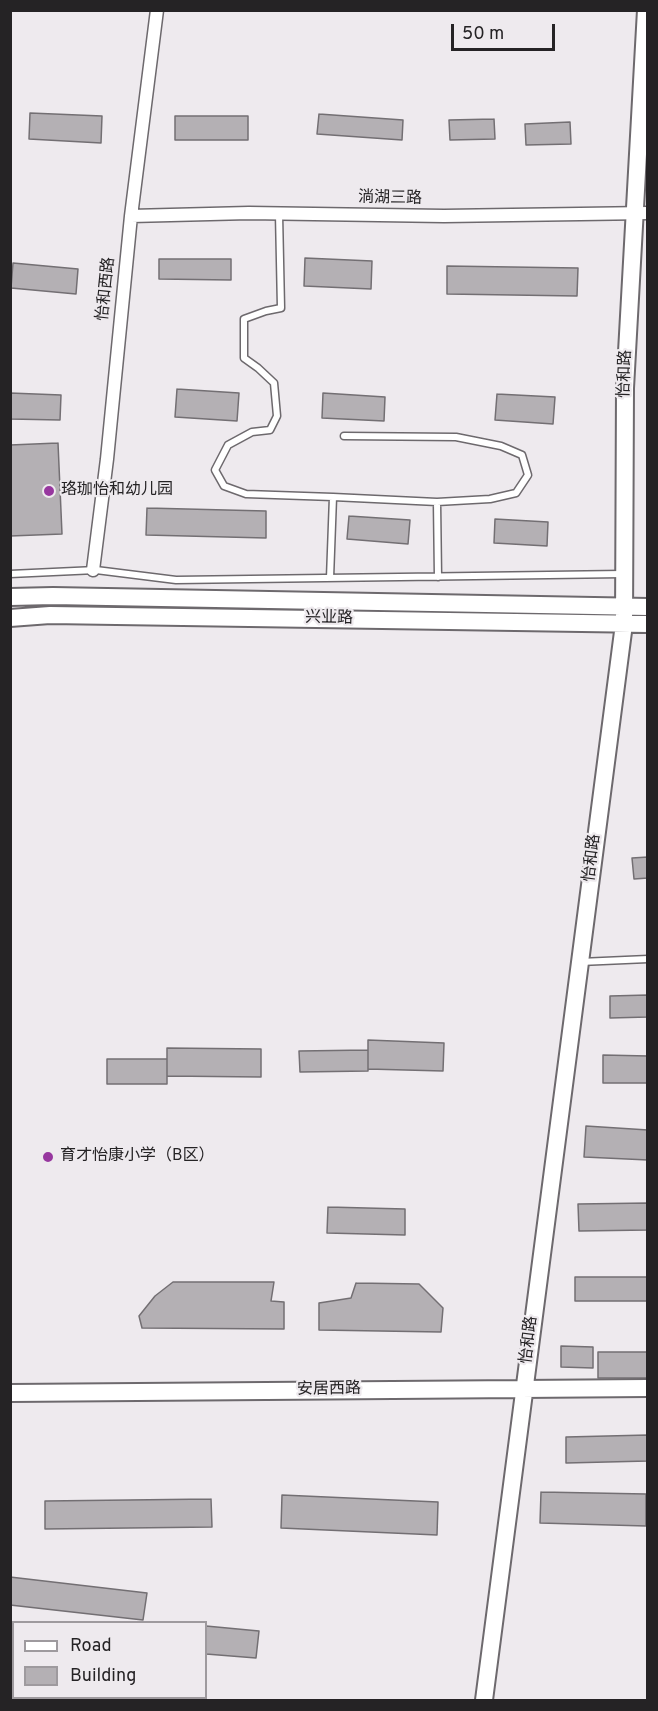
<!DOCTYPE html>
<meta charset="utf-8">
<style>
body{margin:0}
#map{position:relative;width:658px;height:1711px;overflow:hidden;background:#eeeaee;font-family:Overpass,sans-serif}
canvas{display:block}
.frame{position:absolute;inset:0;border:12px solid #252325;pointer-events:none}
.legend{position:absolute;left:12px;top:1621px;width:195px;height:78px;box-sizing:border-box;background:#eeeaee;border:2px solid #9e9a9e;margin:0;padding:8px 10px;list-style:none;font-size:18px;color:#252325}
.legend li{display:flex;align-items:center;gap:12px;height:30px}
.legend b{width:30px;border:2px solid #9e9a9e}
.scale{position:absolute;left:451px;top:24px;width:104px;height:27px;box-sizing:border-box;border:3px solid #252325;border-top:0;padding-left:8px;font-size:18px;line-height:21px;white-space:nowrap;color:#252325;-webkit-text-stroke:4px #eeeaee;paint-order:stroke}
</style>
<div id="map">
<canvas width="658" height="1711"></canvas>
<div class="frame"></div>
<ul class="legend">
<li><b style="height:8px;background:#fff"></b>Road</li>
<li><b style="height:16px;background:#b4b0b4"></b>Building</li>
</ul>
<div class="scale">50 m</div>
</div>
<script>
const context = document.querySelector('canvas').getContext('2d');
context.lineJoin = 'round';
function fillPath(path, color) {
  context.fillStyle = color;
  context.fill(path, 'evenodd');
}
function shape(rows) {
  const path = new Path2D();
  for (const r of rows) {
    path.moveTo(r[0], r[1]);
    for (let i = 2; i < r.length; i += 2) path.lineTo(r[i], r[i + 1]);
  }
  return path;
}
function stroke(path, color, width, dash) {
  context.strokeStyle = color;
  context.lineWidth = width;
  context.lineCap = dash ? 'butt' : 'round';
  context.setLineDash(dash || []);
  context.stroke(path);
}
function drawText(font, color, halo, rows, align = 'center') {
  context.font = font + ' Overpass,"Noto Sans SC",sans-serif';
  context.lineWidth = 4.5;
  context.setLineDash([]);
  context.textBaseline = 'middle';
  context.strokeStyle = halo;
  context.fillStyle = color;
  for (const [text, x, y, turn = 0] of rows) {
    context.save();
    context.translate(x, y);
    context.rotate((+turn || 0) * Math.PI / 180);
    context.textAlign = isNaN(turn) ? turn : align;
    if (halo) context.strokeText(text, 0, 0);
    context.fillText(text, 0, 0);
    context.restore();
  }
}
const building = shape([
 [30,113,102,116,101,143,29,139,30,113],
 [319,114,403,120,402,140,317,134,319,114],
 [175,116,248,116,248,140,175,140,175,116],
 [494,119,495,139,450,140,449,120,494,119],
 [570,122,571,144,526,145,525,124,570,122],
 [305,258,372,261,371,289,304,286,305,258],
 [159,259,231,259,231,280,159,279,159,259],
 [13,263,78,269,76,294,11,288,13,263],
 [447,266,578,268,577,296,447,294,447,266],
 [177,389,239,393,237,421,175,417,177,389],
 [10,393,61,395,60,420,10,419,10,393],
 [323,393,385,397,384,421,322,418,323,393],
 [497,394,555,397,553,424,495,420,497,394],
 [58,443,62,534,10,536,10,445,58,443],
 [147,508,266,511,266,538,146,535,147,508],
 [349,516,410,520,408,544,347,539,349,516],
 [495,519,548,522,547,546,494,543,495,519],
 [648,857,648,878,634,879,632,858,648,857],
 [648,995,648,1017,610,1018,610,996,648,995],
 [368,1040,444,1043,443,1071,368,1069,368,1040],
 [167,1048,261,1049,261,1077,167,1076,167,1048],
 [368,1050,368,1071,300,1072,299,1051,368,1050],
 [603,1055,648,1056,648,1083,603,1083,603,1055],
 [107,1059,167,1059,167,1084,107,1084,107,1059],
 [586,1126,648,1130,648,1160,584,1157,586,1126],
 [648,1203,648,1230,579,1231,578,1204,648,1203],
 [328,1207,405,1209,405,1235,327,1233,328,1207],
 [575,1277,648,1277,648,1301,575,1301,575,1277],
 [173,1282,274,1282,271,1301,284,1302,284,1329,142,1328,139,1316,155,1296,173,1282],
 [356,1283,419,1284,443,1308,441,1332,319,1330,319,1303,351,1298,356,1283],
 [561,1346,593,1347,593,1368,561,1367,561,1346],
 [598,1352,648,1352,648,1378,598,1378,598,1352],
 [648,1435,648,1461,566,1463,566,1437,648,1435],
 [541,1492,646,1494,646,1526,540,1523,541,1492],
 [282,1495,438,1502,437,1535,281,1528,282,1495],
 [211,1499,212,1527,45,1529,45,1501,211,1499],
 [10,1577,147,1593,143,1620,10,1605,10,1577],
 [206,1626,259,1631,256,1658,206,1654,206,1626]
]);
const lane = shape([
 [279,214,281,308,266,311,244,319,244,358,258,368,274,383,277,416,270,430,252,432,228,445,215,470,224,486,246,494,333,497],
 [344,436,456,437,501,446,522,455,528,475,516,493,490,499,437,502],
 [10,574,96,570,176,580,623,574],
 [330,578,333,497,437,502,438,577],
 [580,962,648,959]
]);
const street = shape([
 [131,216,249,213,444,216,648,213],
 [93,570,107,459,131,216,157,10]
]);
const secondary = shape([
 [10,597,53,596,648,607],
 [10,618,50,615,648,624],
 [10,1393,648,1388],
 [484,1700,624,624,625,388,646,10]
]);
const markers = [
 [49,491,6,"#97379f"],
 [48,1157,6,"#97379f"]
];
const streetNames = [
 ["淌湖三路",390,199,1],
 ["怡和西路",107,289,-84],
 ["怡和路",626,374,-88],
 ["兴业路",329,619,1],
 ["怡和路",593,858,-83],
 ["怡和路",530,1340,-83],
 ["安居西路",329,1390,-1]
];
const poiNames = [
 ["珞珈怡和幼儿园",61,491],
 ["育才怡康小学（B区）",60,1157]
];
fillPath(building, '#b4b0b4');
stroke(building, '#736f73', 1.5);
stroke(lane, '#6d696d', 9);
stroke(street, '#6d696d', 15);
stroke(secondary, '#6d696d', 20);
stroke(lane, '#fff', 6);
stroke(street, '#fff', 12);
stroke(secondary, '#fff', 16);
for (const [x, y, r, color] of markers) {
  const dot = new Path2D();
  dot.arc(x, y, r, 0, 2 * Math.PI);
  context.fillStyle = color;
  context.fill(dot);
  stroke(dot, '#eeeaee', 2);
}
drawText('16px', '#252325', '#eeeaee', streetNames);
drawText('16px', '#252325', '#eeeaee', poiNames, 'left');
</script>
